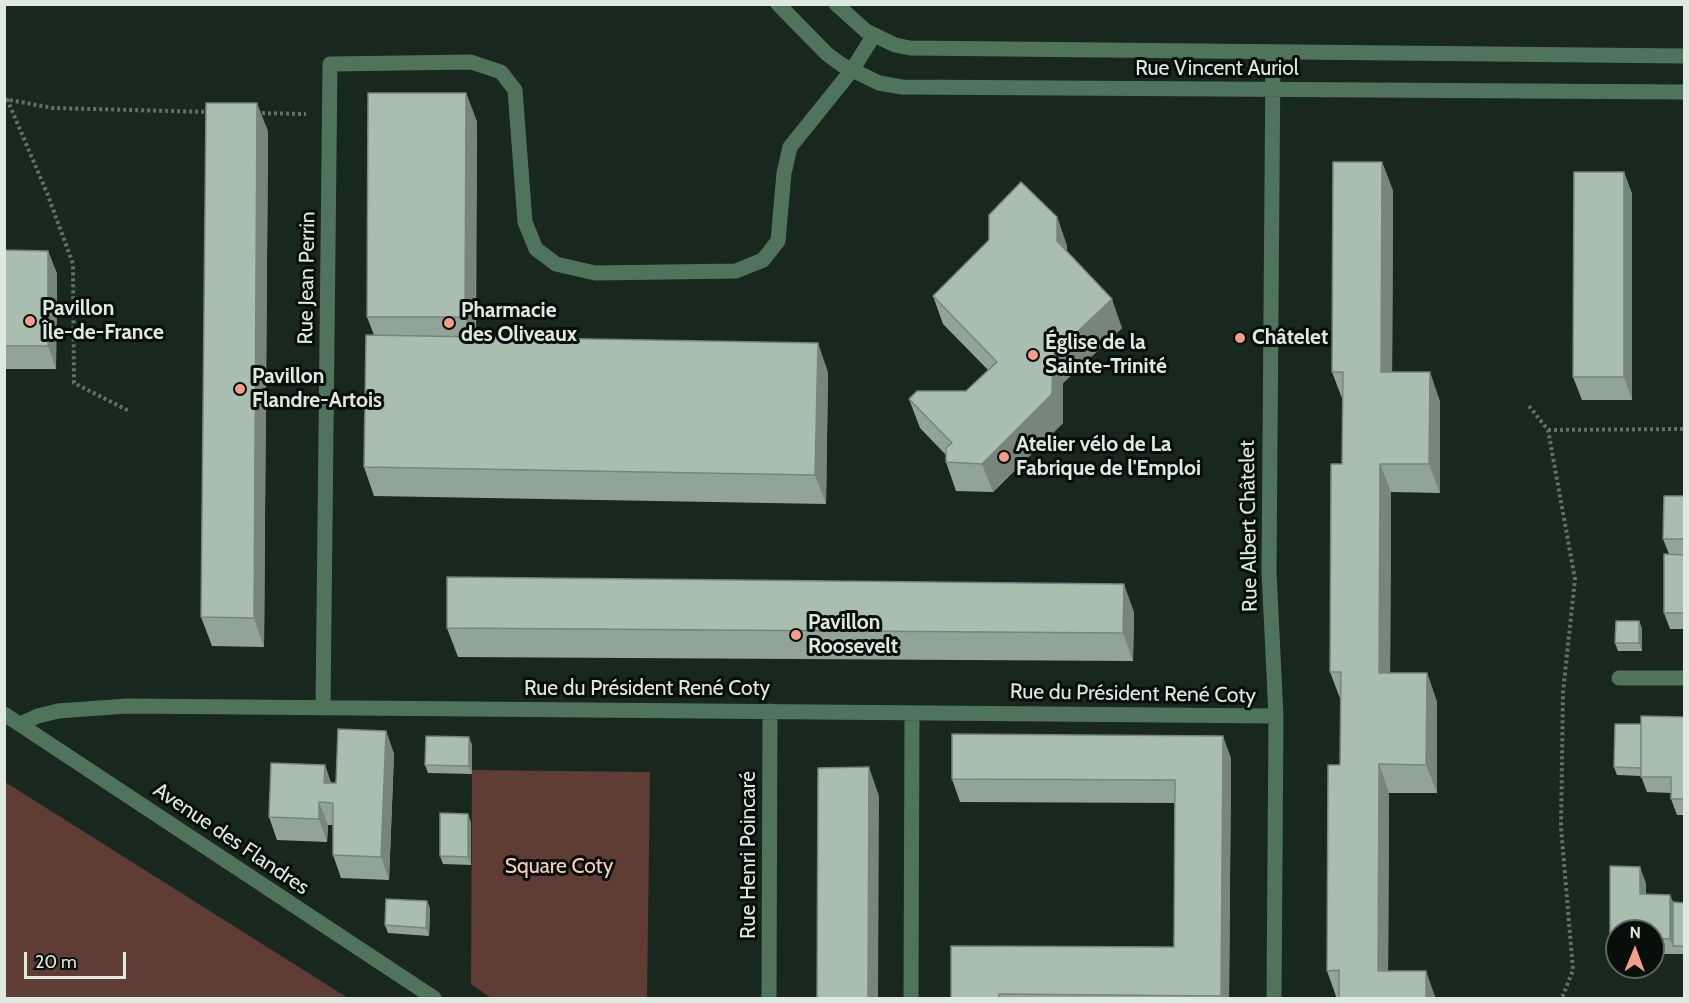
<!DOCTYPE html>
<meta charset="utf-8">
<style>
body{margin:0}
#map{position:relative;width:1689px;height:1003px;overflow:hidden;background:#18281e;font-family:Cabin,sans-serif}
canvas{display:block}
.frame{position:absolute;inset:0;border:6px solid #dee9e1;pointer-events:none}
.north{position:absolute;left:1605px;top:919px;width:60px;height:60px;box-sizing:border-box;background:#080f0a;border:2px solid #5e6660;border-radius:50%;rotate:1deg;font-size:16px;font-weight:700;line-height:24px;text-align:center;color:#dee9e1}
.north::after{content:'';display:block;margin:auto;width:21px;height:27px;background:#f49d8b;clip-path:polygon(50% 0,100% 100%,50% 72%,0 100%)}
.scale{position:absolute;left:24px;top:952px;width:102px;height:27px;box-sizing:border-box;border:3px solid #dee9e1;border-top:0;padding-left:8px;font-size:18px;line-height:21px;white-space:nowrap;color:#dee9e1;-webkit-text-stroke:4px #080f0a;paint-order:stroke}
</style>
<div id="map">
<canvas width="1689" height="1003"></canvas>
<div class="frame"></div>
<div class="north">N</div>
<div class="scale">20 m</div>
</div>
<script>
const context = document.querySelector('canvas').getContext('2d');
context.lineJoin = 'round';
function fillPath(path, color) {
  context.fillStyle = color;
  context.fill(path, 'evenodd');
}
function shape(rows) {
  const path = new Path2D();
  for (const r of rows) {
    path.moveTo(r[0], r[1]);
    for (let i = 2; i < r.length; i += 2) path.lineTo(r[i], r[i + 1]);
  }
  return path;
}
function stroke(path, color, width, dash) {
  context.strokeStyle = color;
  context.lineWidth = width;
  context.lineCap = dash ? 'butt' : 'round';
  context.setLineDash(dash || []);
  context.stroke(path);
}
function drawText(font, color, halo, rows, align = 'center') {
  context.font = font + ' Cabin,sans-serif';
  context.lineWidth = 6;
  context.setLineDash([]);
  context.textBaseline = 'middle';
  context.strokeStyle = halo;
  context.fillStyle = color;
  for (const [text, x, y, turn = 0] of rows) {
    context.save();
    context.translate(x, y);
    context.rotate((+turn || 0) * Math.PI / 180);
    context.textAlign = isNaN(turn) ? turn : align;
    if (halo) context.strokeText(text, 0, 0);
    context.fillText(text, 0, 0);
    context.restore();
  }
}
const green = shape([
 [472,770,650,772,647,998,491,998,471,984],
 [5,782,348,998,5,998]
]);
const path = shape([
 [4,99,53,108,210,112],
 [7,99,47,193,73,264,74,383,129,411],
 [256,113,306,114],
 [1529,406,1548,430,1575,579,1563,692,1561,827,1573,970,1562,998],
 [1548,430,1684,429]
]);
const minor = shape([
 [778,4,827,54,842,65,879,83,902,87,1684,92],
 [836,4,866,31,895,45,910,48,1684,56],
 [1273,53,1269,572,1276,716,1274,998],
 [1619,678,1684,678],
 [323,708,330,64,471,62,501,72,515,90,525,222,536,249,556,264,595,273,736,271,763,260,778,241,784,173,790,147,852,70,874,35],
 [4,714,434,998],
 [20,724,38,716,58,711,127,706,1276,716],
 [769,998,770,711],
 [911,998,912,713]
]);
const wall = shape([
 [466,93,477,122,476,337,828,372,826,504,374,496,364,467,374,335,367,317],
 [268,131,264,647,212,646,201,617],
 [1382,162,1393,191,1392,372,1440,401,1440,493,1391,492,1390,673,1427,673,1437,702,1437,793,1389,793,1388,971,1436,999,1337,999,1327,971,1340,765,1341,701,1330,672,1342,464,1343,401,1332,372],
 [1624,172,1632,194,1632,400,1582,400,1573,377],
 [1057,217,1067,246,1067,252,1122,328,1063,383,1063,423,993,492,956,491,946,462,946,455,920,428,909,399,966,391,988,370,943,324,933,296],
 [4,250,48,251,57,274,56,369,4,369],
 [1684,496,1684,629,1670,629,1664,613,1669,554,1663,539],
 [1134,612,1133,661,458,657,447,628],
 [1639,621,1642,629,1642,651,1618,651,1615,643],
 [1684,717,1684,815,1677,815,1671,799,1671,793,1647,792,1641,776,1617,775,1614,767,1641,724],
 [386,731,394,754,389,880,341,878,333,855,333,825,328,825,327,842,277,840,269,817,325,765,331,783,336,783],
 [469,737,472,745,472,774,428,773,425,765],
 [1231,758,1229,999,951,999,1174,947,1174,803,960,802,952,779],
 [471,822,471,865,443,864,440,856],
 [1646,883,1646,894,1670,895,1673,902,1684,903,1684,954,1653,954,1653,931,1617,931,1617,954,1615,954,1610,938],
 [427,901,430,909,429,936,388,933,385,925]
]);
const shadedWall = shape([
 [466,93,477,122,475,346,465,317],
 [257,103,268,131,264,647,254,618],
 [1382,162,1393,191,1392,400,1381,372],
 [1624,172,1632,194,1632,400,1624,377],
 [1057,217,1067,246,1067,270,1057,241],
 [48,251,57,274,56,369,48,346],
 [1112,299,1122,328,1063,383,1063,423,993,492,982,464,1053,355],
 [818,343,828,372,826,504,815,475],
 [1430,372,1440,401,1440,493,1429,464],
 [1380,464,1391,492,1390,702,1379,673],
 [1124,584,1134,612,1133,661,1123,633],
 [1639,621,1642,629,1642,651,1639,643],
 [1427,673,1437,702,1437,793,1426,765],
 [386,731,394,754,389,880,381,857],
 [1223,736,1231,758,1229,999,1222,999,1221,996],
 [469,737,472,745,472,774,469,766],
 [1379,764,1389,793,1388,999,1378,971],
 [325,765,333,788,324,783],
 [869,767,879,796,878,999,868,999],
 [319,802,328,825,327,842,319,819],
 [468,814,471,822,471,865,468,857],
 [1640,867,1646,883,1646,910,1640,894],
 [1670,895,1676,911,1673,946,1670,939],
 [427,901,430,909,429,936,426,928],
 [1426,971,1436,999,1426,999]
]);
const building = shape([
 [368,93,466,93,465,317,367,317,368,93],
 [206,103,257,103,254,618,201,617,206,103],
 [1333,162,1382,162,1381,372,1430,372,1429,464,1380,464,1379,673,1427,673,1426,765,1379,764,1378,971,1426,971,1426,999,1339,999,1339,970,1327,971,1328,765,1340,765,1341,672,1330,672,1331,464,1342,464,1343,372,1332,372,1333,162],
 [1574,172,1624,172,1624,377,1573,377,1574,172],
 [1021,182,1057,217,1057,241,1112,299,1053,355,1052,394,982,464,946,462,946,448,952,443,909,399,917,391,966,391,997,362,933,296,989,240,989,215,1021,182],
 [4,250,48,251,48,346,4,346,4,250],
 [366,335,818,343,815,475,364,467,366,335],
 [1664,496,1684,496,1684,613,1664,613,1664,554,1684,555,1684,539,1663,539,1664,496],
 [447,577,1124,584,1123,633,447,628,447,577],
 [1616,621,1639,621,1639,643,1615,643,1616,621],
 [1641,716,1684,717,1684,799,1671,799,1671,777,1641,777,1641,716],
 [1615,724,1641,724,1641,768,1614,767,1615,724],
 [338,729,386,731,381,857,333,855,333,803,319,802,319,819,269,817,271,763,325,765,324,783,336,783,338,729],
 [952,734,1223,736,1221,996,999,994,999,999,951,999,951,946,1174,947,1175,780,952,779,952,734],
 [426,736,469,737,469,766,425,765,426,736],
 [869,767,868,999,817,999,818,768,869,767],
 [440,813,468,814,468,857,440,856,440,813],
 [1610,866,1640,867,1640,894,1670,895,1670,939,1653,938,1653,931,1617,931,1617,938,1610,938,1610,866],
 [386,899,427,901,426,928,385,925,386,899],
 [1673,902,1684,903,1684,946,1673,946,1673,902]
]);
const markers = [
 [30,321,6,"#f49d8b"],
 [449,323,6,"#f49d8b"],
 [1240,338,6,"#f49d8b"],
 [1033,355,6,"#f49d8b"],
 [240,389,6,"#f49d8b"],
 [1004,457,6,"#f49d8b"],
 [796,635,6,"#f49d8b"]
];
const streetNames = [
 ["Rue Vincent Auriol",1217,69],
 ["Rue Jean Perrin",307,278,-89],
 ["Rue Albert Châtelet",1249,526,-91],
 ["Rue du Président René Coty",647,689],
 ["Rue du Président René Coty",1133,694,1],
 ["Avenue des Flandres",231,839,34],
 ["Rue Henri Poincaré",749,855,-90]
];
const poiNames = [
 ["Pavillon",42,309],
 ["Île-de-France",42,333],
 ["Pharmacie",461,311],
 ["des Oliveaux",461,335],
 ["Châtelet",1252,338],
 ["Église de la",1045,343],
 ["Sainte-Trinité",1045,367],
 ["Pavillon",252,377],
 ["Flandre-Artois",252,401],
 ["Atelier vélo de La",1016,445],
 ["Fabrique de l'Emploi",1016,469],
 ["Pavillon",808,623],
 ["Roosevelt",808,647]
];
const parkNames = [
 ["Square Coty",559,867]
];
fillPath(green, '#5f3c34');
stroke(path, '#627066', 4, [3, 3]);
stroke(minor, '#50735c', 15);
fillPath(wall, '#92a397');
fillPath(shadedWall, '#77857b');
fillPath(building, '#aabeb0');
stroke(building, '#77857b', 1.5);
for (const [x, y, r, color] of markers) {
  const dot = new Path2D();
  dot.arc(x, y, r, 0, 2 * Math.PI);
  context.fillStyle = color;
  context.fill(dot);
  stroke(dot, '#080f0a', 2);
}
drawText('21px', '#dee9e1', '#080f0a', streetNames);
drawText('bold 21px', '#dee9e1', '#080f0a', poiNames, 'left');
drawText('21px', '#f9cbc1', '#080f0a', parkNames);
</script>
